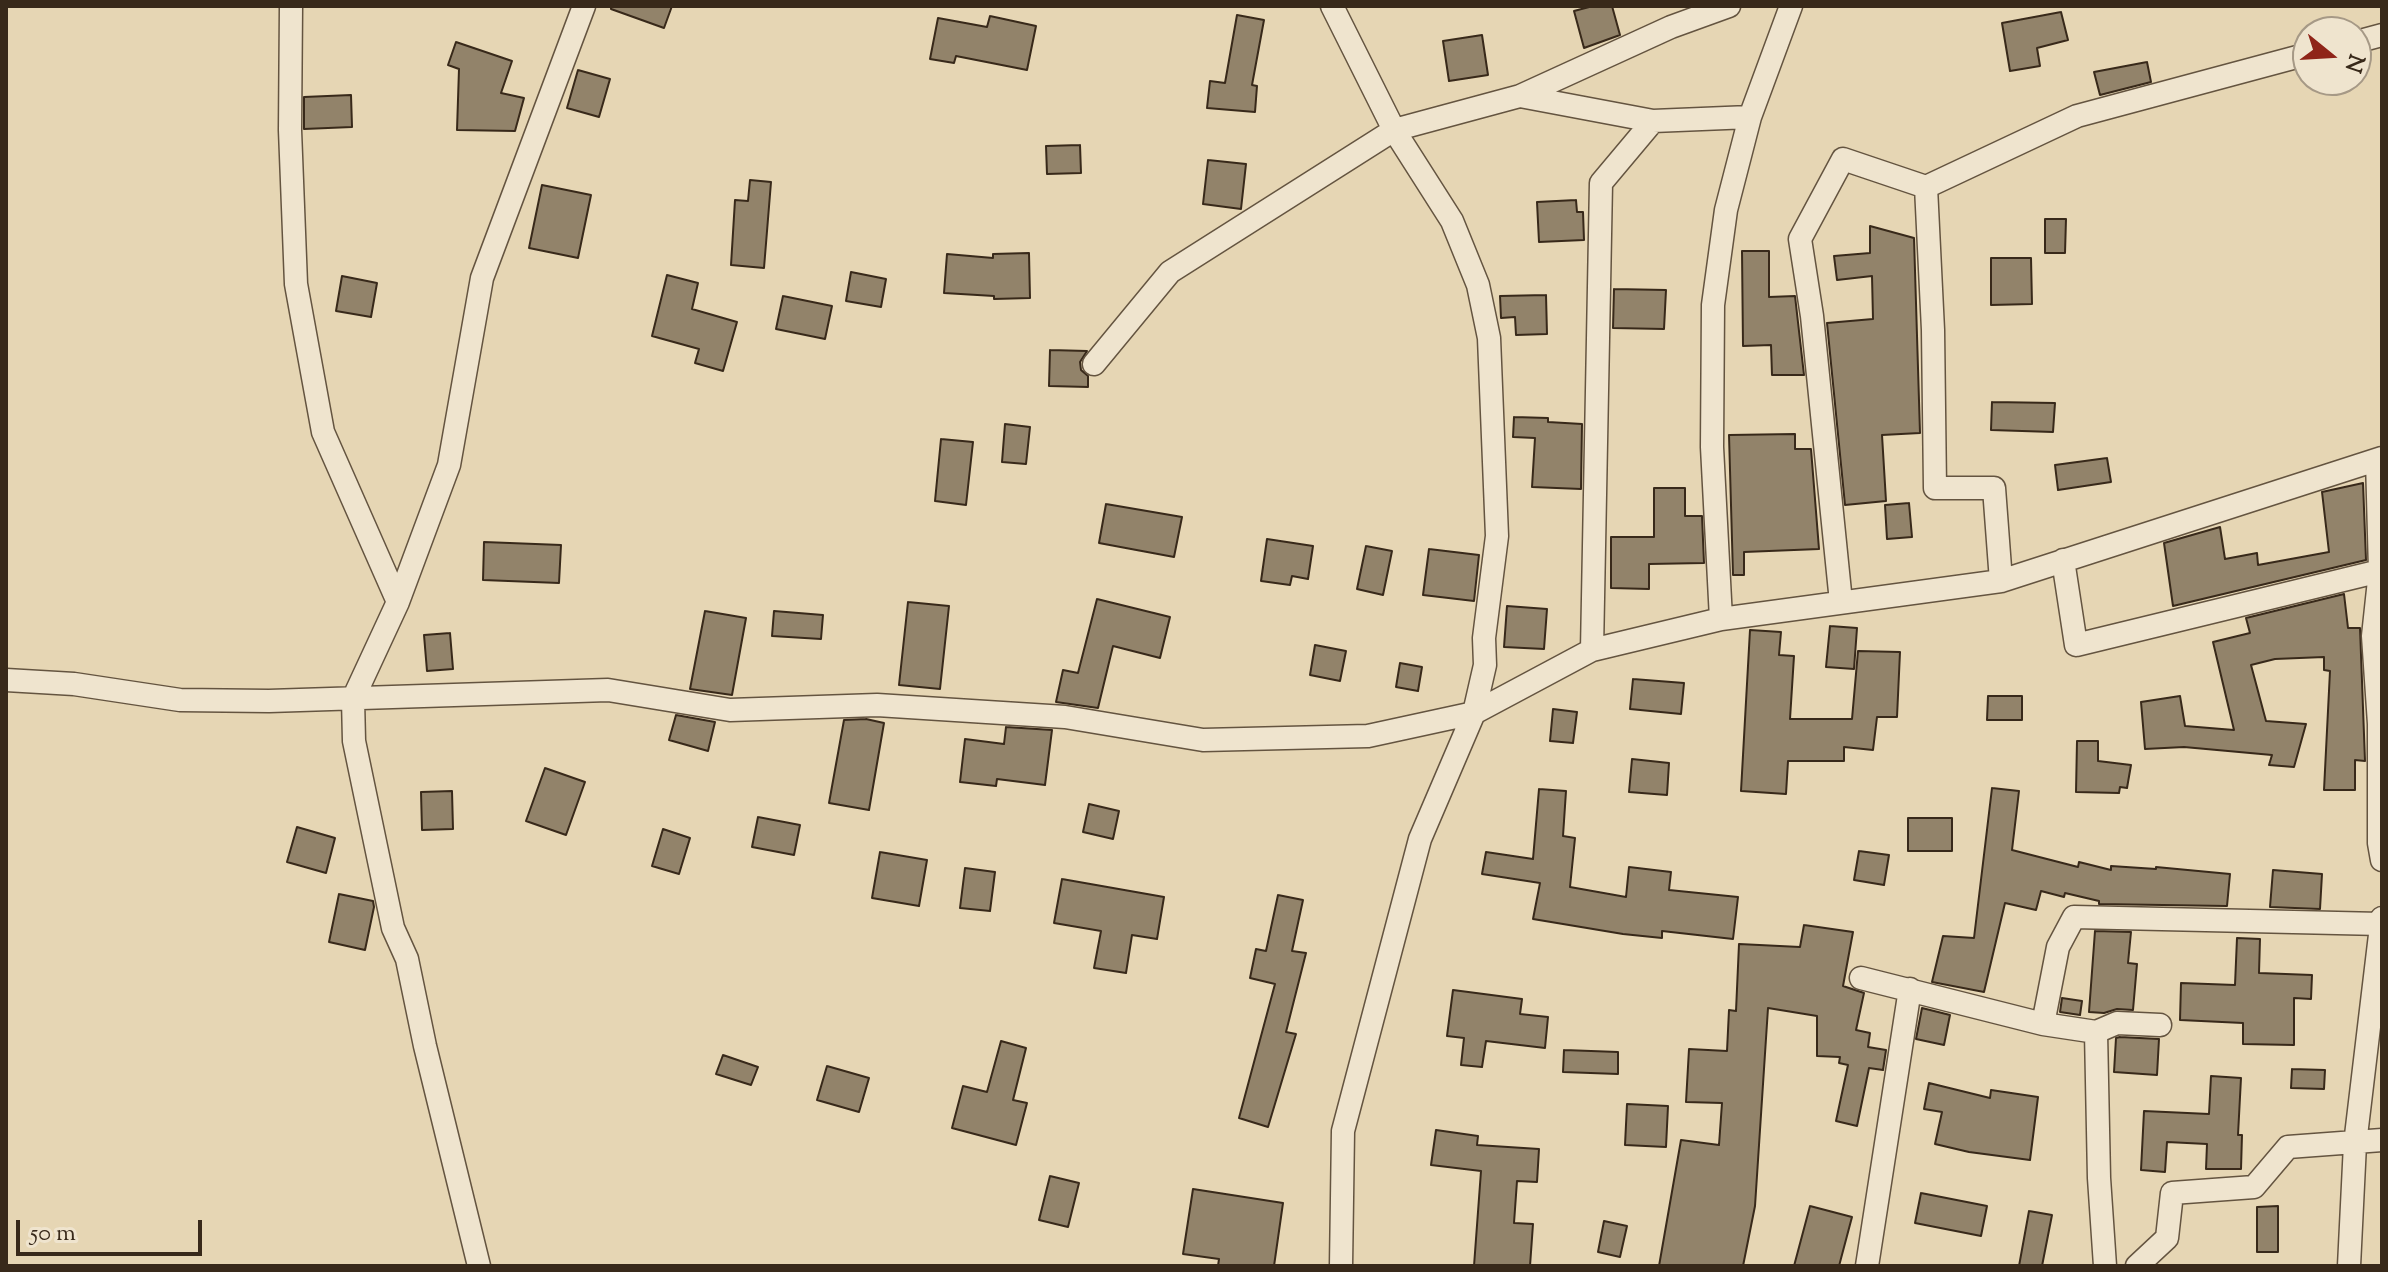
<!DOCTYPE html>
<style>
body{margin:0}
#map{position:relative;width:2388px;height:1272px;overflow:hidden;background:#e6d6b4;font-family:"Sorts Mill Goudy",serif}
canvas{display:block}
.frame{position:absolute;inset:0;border:8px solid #38291a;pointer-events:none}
.north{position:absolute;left:2292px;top:16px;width:80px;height:80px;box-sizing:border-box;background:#efe4ce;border:2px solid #a69986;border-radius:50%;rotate:108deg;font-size:22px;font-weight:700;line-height:32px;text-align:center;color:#38291a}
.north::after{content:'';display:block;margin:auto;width:28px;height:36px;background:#8f2418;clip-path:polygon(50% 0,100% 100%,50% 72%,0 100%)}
.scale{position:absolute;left:16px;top:1220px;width:186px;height:36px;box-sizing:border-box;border:4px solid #38291a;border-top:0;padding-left:10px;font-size:24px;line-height:28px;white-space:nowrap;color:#38291a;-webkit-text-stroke:6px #efe4ce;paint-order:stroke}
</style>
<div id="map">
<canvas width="2388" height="1272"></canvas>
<div class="frame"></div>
<div class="north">N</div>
<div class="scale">50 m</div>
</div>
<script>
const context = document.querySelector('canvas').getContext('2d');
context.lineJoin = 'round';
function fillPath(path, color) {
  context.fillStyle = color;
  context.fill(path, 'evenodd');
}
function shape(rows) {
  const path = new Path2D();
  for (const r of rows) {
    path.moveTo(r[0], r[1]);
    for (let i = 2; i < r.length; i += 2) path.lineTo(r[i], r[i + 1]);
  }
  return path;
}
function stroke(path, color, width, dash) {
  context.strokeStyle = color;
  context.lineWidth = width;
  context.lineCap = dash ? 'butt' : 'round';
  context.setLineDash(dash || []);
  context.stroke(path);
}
const building = shape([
 [611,6,672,6,664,28,611,9,611,6],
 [1593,6,1612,6,1620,35,1584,48,1574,11,1593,6],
 [2061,12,2068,40,2037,48,2040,66,2010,71,2002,23,2061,12],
 [1237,15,1264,20,1252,85,1257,86,1255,112,1207,108,1210,81,1225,83,1237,15],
 [990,16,1036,26,1027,70,956,56,954,63,930,59,938,18,987,27,990,16],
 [1482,35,1488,75,1449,81,1443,41,1482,35],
 [456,42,512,61,501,93,524,98,515,131,457,130,459,69,448,65,456,42],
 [2147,62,2151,82,2100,95,2094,72,2147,62],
 [578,70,610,79,599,117,567,108,578,70],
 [351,95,352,127,304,129,304,97,351,95],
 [1080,145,1081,173,1047,174,1046,146,1080,145],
 [1208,160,1246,164,1241,209,1203,204,1208,160],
 [750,180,771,182,764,268,731,265,735,200,748,201,750,180],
 [542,185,591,195,578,258,529,248,542,185],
 [1576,200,1577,212,1583,212,1584,240,1539,242,1537,202,1576,200],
 [2045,219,2066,219,2065,253,2045,253,2045,219],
 [1870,226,1914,238,1920,433,1882,435,1886,501,1845,505,1827,323,1873,319,1872,276,1837,280,1834,256,1870,253,1870,226],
 [1742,251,1769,251,1769,297,1795,296,1804,375,1772,375,1771,345,1743,346,1742,251],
 [1029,253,1030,298,994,299,994,296,944,293,947,254,993,258,993,254,1029,253],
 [1991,258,2031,258,2032,304,1991,305,1991,258],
 [851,272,886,279,881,307,846,301,851,272],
 [667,275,698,283,692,309,737,322,723,371,695,363,699,349,652,336,667,275],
 [342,276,377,283,371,317,336,311,342,276],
 [1614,289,1666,290,1664,329,1613,328,1614,289],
 [1546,295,1547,334,1516,335,1515,317,1501,318,1500,296,1546,295],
 [783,296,832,306,825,339,776,329,783,296],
 [1050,350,1087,351,1080,362,1081,370,1088,376,1088,387,1049,386,1050,350],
 [1992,402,2055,403,2053,432,1991,430,1992,402],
 [1514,417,1548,418,1548,422,1582,424,1581,489,1532,487,1535,438,1513,437,1514,417],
 [1005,424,1030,427,1026,464,1002,462,1005,424],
 [1795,434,1795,449,1811,449,1819,549,1744,552,1744,575,1733,575,1729,435,1795,434],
 [941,439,973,442,966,505,935,501,941,439],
 [2107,458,2111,482,2058,490,2055,465,2107,458],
 [2363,483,2366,560,2173,606,2164,543,2220,527,2225,559,2257,553,2258,565,2329,552,2322,492,2363,483],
 [1654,488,1685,488,1685,516,1702,516,1704,563,1649,564,1649,589,1611,588,1611,537,1654,537,1654,488],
 [1909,503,1912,537,1887,539,1885,505,1909,503],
 [1106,504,1182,517,1174,557,1099,543,1106,504],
 [1267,539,1313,546,1308,579,1292,576,1290,585,1261,581,1267,539],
 [484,542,561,545,559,583,483,580,484,542],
 [1366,546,1392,551,1383,595,1357,589,1366,546],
 [1429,549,1479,555,1474,601,1423,595,1429,549],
 [2344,594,2348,628,2360,628,2365,761,2355,760,2355,790,2324,790,2330,671,2324,670,2324,657,2275,659,2251,665,2266,721,2306,724,2294,767,2269,765,2272,755,2184,747,2145,749,2141,702,2180,696,2185,726,2234,730,2213,642,2250,633,2246,618,2344,594],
 [1097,599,1170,617,1160,658,1113,646,1098,708,1056,702,1063,670,1078,673,1097,599],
 [908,602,949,606,940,689,899,685,908,602],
 [1507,606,1547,609,1544,649,1504,647,1507,606],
 [705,611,746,618,732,695,690,689,705,611],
 [774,611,823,615,821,639,772,636,774,611],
 [1830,626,1857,628,1854,669,1826,667,1830,626],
 [1750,630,1781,632,1779,655,1794,656,1790,719,1852,719,1858,651,1900,652,1897,717,1877,717,1873,750,1844,747,1844,761,1788,761,1786,794,1741,791,1750,630],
 [450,633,453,669,427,671,424,635,450,633],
 [1315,645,1346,651,1340,681,1310,675,1315,645],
 [1400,663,1422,667,1418,691,1396,687,1400,663],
 [1633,679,1684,683,1681,714,1630,709,1633,679],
 [1988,696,2022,696,2022,720,1987,720,1988,696],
 [1553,709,1577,712,1573,743,1550,741,1553,709],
 [676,715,715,722,708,751,669,740,676,715],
 [866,719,884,723,869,810,829,803,844,720,866,719],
 [1006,727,1052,730,1045,785,997,779,996,786,960,782,965,739,1004,744,1006,727],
 [2077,741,2098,741,2098,761,2131,765,2127,788,2120,787,2119,793,2076,792,2077,741],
 [1632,759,1669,763,1667,795,1629,792,1632,759],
 [545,768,585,782,566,835,526,821,545,768],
 [1992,788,2019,791,2012,850,2078,867,2079,862,2111,870,2111,866,2156,869,2156,867,2230,874,2227,906,2099,904,2099,901,2065,893,2064,897,2041,891,2036,910,2005,903,1984,992,1932,982,1943,936,1974,938,1992,788],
 [1539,789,1566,791,1563,836,1575,838,1570,887,1626,897,1629,867,1671,872,1669,890,1738,897,1733,939,1662,931,1662,938,1623,934,1533,919,1540,883,1482,874,1486,852,1533,859,1539,789],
 [452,791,453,829,422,830,421,792,452,791],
 [1089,804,1119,811,1113,839,1083,832,1089,804],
 [758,817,800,825,794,855,752,847,758,817],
 [1908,818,1952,818,1952,851,1908,851,1908,818],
 [297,827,335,838,326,873,287,862,297,827],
 [663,829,690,838,679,874,652,866,663,829],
 [1859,851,1889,855,1884,885,1854,880,1859,851],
 [880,852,927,860,919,906,872,898,880,852],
 [965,868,995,872,990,911,960,908,965,868],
 [2273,870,2322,874,2320,909,2270,907,2273,870],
 [1062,879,1164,897,1157,939,1132,935,1126,973,1094,968,1101,931,1054,923,1062,879],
 [339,894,373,901,374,907,365,950,329,942,339,894],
 [1278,895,1303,900,1292,951,1306,953,1286,1032,1296,1034,1268,1127,1239,1118,1275,984,1250,978,1256,949,1266,951,1278,895],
 [1804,925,1853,932,1843,986,1864,993,1856,1030,1870,1033,1868,1047,1886,1050,1883,1070,1869,1068,1857,1126,1836,1121,1848,1065,1839,1063,1840,1057,1817,1056,1817,1016,1768,1008,1755,1206,1743,1266,1659,1266,1681,1140,1719,1145,1722,1103,1686,1102,1689,1049,1727,1051,1729,1010,1736,1011,1739,944,1800,947,1804,925],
 [2095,931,2131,932,2128,963,2137,964,2133,1010,2117,1009,2104,1013,2089,1012,2095,931],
 [2237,938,2260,939,2259,973,2312,975,2311,999,2294,998,2294,1045,2243,1044,2243,1023,2180,1020,2181,983,2235,985,2237,938],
 [1453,990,1522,999,1520,1014,1548,1017,1545,1048,1486,1041,1482,1067,1461,1065,1464,1038,1447,1036,1453,990],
 [2062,998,2082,1001,2080,1015,2060,1012,2062,998],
 [1922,1008,1950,1015,1944,1045,1916,1039,1922,1008],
 [2120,1037,2159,1039,2157,1075,2114,1072,2116,1038,2120,1037],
 [1001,1041,1026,1048,1013,1100,1027,1103,1016,1145,952,1128,963,1086,987,1092,1001,1041],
 [1564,1050,1618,1052,1618,1074,1563,1072,1564,1050],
 [723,1055,758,1067,751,1085,716,1074,723,1055],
 [827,1066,869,1078,859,1112,817,1100,827,1066],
 [2292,1069,2325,1070,2324,1089,2291,1088,2292,1069],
 [2211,1076,2241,1078,2238,1135,2242,1135,2241,1169,2206,1169,2207,1144,2167,1142,2165,1172,2141,1170,2144,1111,2209,1114,2211,1076],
 [1929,1083,1990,1098,1991,1090,2038,1097,2030,1160,1969,1152,1935,1144,1942,1112,1924,1109,1929,1083],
 [1627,1104,1668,1106,1666,1147,1625,1145,1627,1104],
 [1436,1130,1478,1136,1477,1145,1539,1149,1537,1182,1517,1181,1514,1223,1533,1224,1530,1266,1474,1266,1481,1171,1431,1165,1436,1130],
 [1050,1176,1079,1183,1068,1227,1039,1220,1050,1176],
 [1193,1189,1283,1203,1274,1266,1218,1266,1219,1259,1183,1254,1193,1189],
 [1921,1193,1987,1206,1981,1236,1915,1223,1921,1193],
 [1810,1206,1852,1217,1839,1266,1794,1266,1810,1206],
 [2278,1206,2278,1252,2257,1252,2257,1207,2278,1206],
 [2029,1211,2052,1215,2042,1266,2019,1266,2029,1211],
 [1604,1221,1627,1226,1620,1257,1598,1252,1604,1221]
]);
const street = shape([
 [291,6,290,130,296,284,323,432,398,602,353,699,354,741,393,928,407,959,425,1046,479,1266],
 [1332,6,1394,130,1452,221,1478,285,1489,338,1497,536,1484,638,1485,665,1474,713,1420,839,1343,1131,1341,1266],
 [2356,42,2382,35],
 [1520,96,1653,121,1750,117,1791,6],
 [1094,364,1170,272,1394,130,1520,96,1671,27,1729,6],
 [2377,460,2380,571,2373,636,2379,724,2379,843,2382,860],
 [2063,560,2076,645,2380,571],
 [2001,581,1994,488,1935,488,1933,330,1926,187,2077,116,2308,54],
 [398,602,449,465,482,278,584,6],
 [1841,602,1812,316,1800,239,1843,159,1926,187],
 [1721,619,1712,447,1713,305,1726,210,1750,117],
 [1592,650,1601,183,1653,121],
 [6,680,74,684,180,700,269,701,608,690,730,710,877,705,1065,717,1203,740,1368,736,1474,713,1592,650,1721,619,2001,581,2382,458],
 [1861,978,2043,1024],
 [2160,1025,2117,1023,2096,1032,2043,1024,2058,947,2074,917,2381,924],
 [2096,1032,2099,1178,2105,1266],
 [1867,1266,1910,989],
 [2137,1266,2167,1238,2172,1193,2254,1187,2288,1147,2382,1140],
 [2349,1266,2355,1144,2382,918]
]);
fillPath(building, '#92836a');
stroke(building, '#38291a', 2);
stroke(street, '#645440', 25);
stroke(street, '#efe4ce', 22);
</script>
